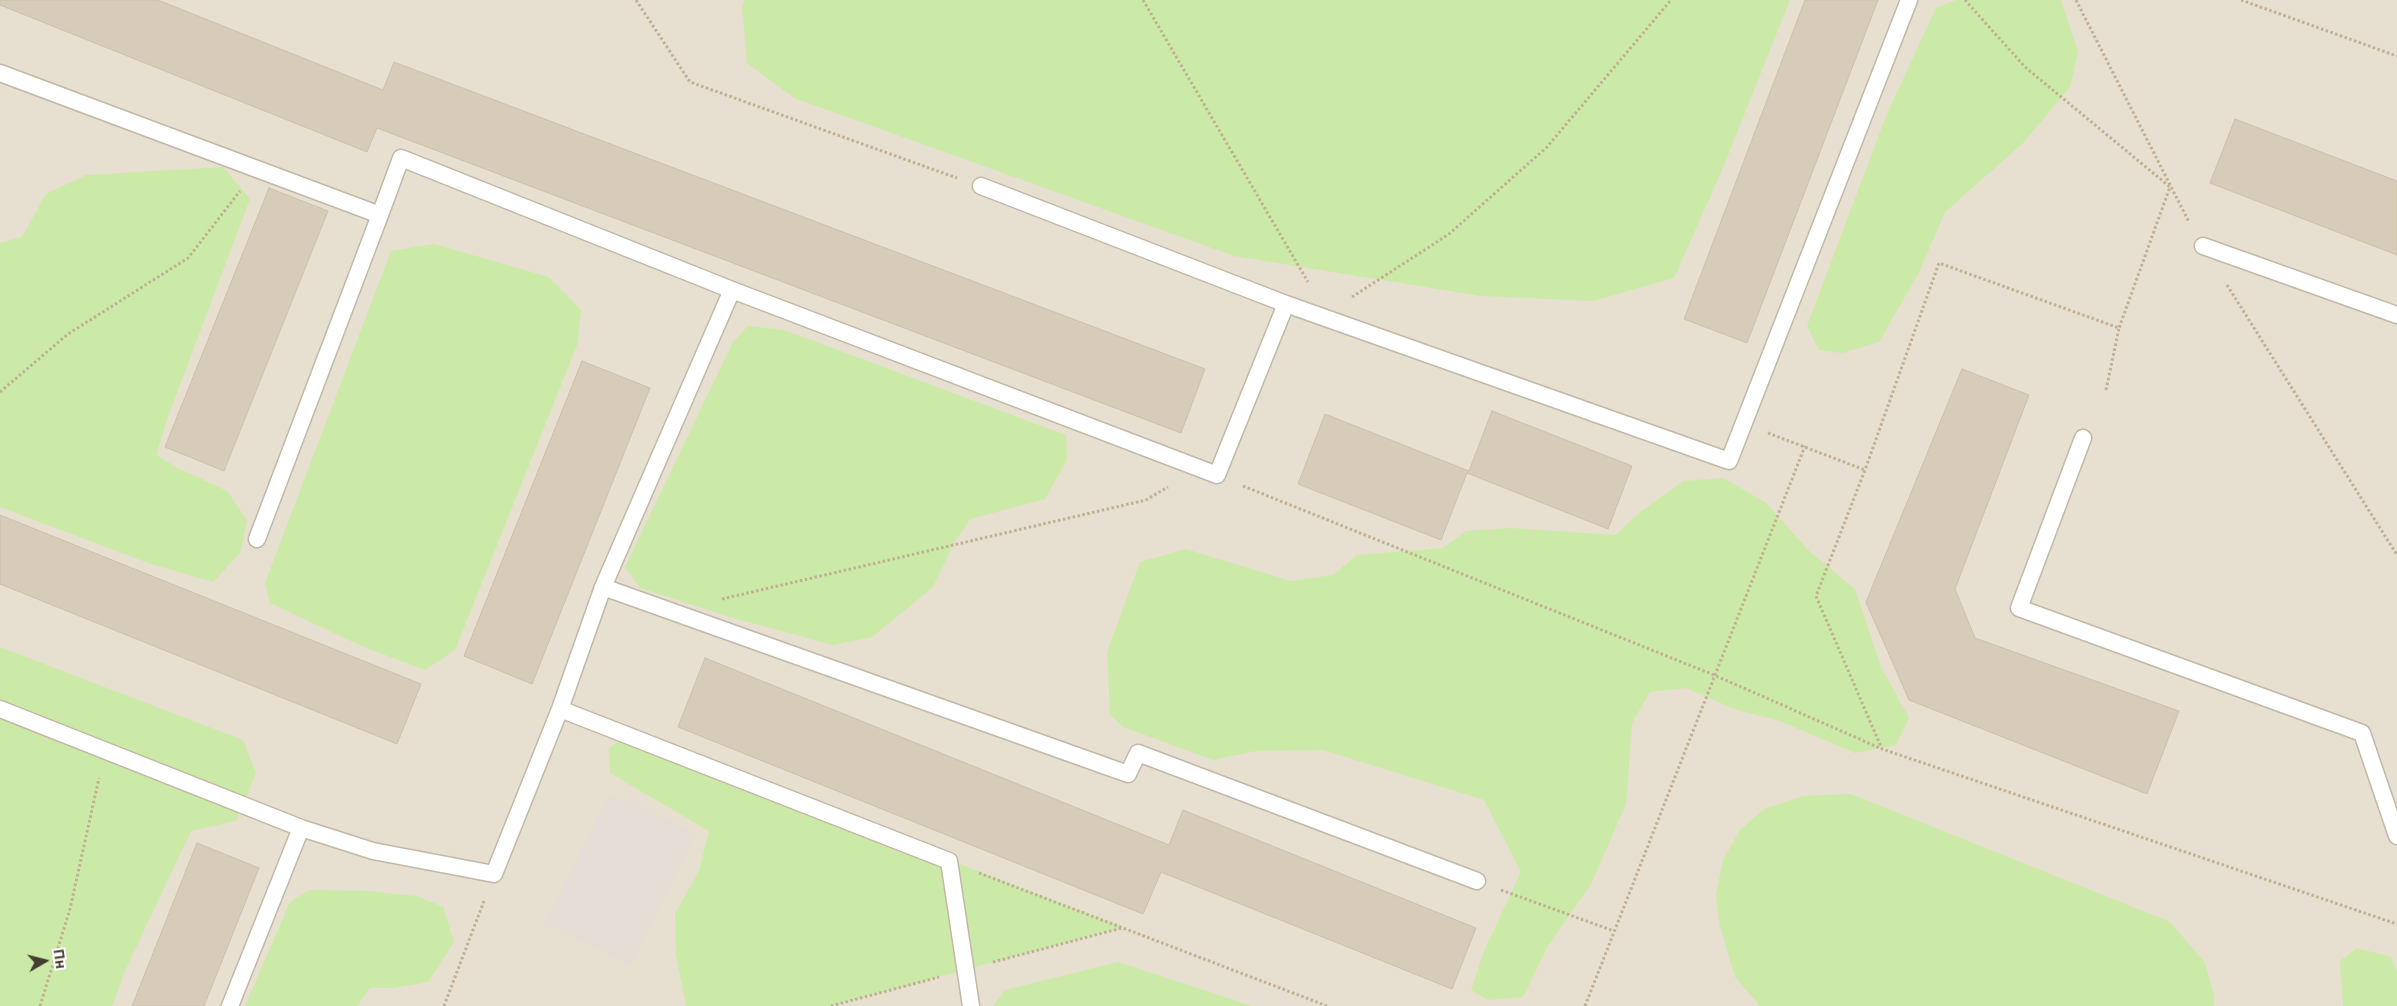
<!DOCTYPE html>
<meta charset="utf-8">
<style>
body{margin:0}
#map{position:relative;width:2397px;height:1006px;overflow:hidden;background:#f2ede2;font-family:"Noto Sans",sans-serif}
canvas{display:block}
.north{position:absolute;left:20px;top:936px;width:50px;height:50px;-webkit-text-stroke:4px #fff;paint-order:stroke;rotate:82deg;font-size:14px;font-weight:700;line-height:20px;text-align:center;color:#443d32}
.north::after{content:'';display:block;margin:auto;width:18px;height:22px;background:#443d32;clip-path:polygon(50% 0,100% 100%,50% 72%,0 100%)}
</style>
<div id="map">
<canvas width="2397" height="1006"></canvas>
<div class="north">Пн</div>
</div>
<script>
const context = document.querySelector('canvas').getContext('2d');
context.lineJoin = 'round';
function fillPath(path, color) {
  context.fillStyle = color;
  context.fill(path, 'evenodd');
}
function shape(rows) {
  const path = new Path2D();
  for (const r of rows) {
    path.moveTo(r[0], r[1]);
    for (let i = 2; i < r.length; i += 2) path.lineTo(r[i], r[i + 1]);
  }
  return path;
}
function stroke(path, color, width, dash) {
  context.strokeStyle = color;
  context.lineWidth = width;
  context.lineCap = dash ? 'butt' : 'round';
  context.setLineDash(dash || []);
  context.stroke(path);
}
const residential = shape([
 [0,0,2397,0,2397,1006,0,1006]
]);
const industrial = shape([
 [609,794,697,835,631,965,545,923]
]);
const green = shape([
 [745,0,1790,0,1722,170,1674,278,1593,301,1481,296,1234,256,794,98,747,63,742,7],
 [1956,0,2061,0,2078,52,2070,87,2023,143,1945,212,1919,272,1879,342,1842,353,1819,350,1807,326,1886,116,1936,8],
 [223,167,250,199,169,414,156,455,176,467,227,491,247,520,240,553,213,582,151,564,0,507,0,243,22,237,46,194,86,175],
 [434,244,549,277,581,310,577,345,455,650,425,670,364,647,270,603,265,583,391,251],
 [748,326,784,330,1066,435,1067,460,1045,499,970,519,954,543,933,587,872,637,833,645,730,617,640,588,625,567,733,342],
 [1723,478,1765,502,1810,552,1855,589,1881,667,1909,718,1896,745,1855,753,1780,721,1737,710,1686,688,1650,692,1632,723,1626,804,1591,884,1548,946,1523,997,1488,1000,1471,990,1484,951,1521,872,1484,800,1323,750,1256,751,1213,760,1123,727,1110,714,1107,652,1140,562,1186,549,1291,581,1333,575,1357,555,1443,548,1466,531,1511,528,1616,535,1640,512,1684,481],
 [0,647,243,740,256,773,236,821,191,831,124,973,112,1006,0,1006],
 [625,735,1123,927,831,1006,686,1006,676,955,675,914,699,871,709,831,610,773,609,749],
 [1851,794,2170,922,2205,963,2214,996,2214,1006,1760,1006,1735,977,1720,927,1716,894,1723,860,1740,830,1764,809,1803,796],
 [309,890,368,891,417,896,443,907,454,942,428,982,394,988,370,988,357,1006,245,1006,290,902],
 [2357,948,2391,957,2397,972,2397,1006,2343,1006,2340,961],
 [1118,962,1252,1006,993,1006,1005,990]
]);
const building = shape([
 [0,0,158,0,383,90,394,62,1205,369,1181,433,377,128,367,152,0,5,0,0],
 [1805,0,1878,0,1747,343,1684,319,1805,0],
 [2235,119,2397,181,2397,255,2210,183,2235,119],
 [269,188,328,211,224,471,165,447,269,188],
 [582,361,650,388,532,684,464,656,582,361],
 [1962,369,2029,395,1955,589,1975,638,2179,711,2147,794,1909,700,1866,602,1962,369],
 [1492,411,1632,466,1608,529,1467,473,1441,540,1298,484,1325,414,1469,471,1492,411],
 [0,515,421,684,397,744,0,584,0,515],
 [705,658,1169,845,1183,810,1476,928,1452,989,1161,872,1143,914,678,727,705,658],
 [197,843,259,868,204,1006,132,1006,197,843]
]);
const path = shape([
 [636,0,690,82,957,178],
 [1143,0,1308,282],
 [1965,0,2025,67,2170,187,2119,328],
 [2076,0,2189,222],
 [2241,0,2397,56],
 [2227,285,2397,555],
 [1352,297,1449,234,1547,147,1671,0],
 [2106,390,2119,328,1939,263,1865,470,1816,596,1882,749,2397,924],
 [0,392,68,334,188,258,240,191],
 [1768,433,1865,470],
 [1243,486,1714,675,1882,749],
 [722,599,1146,500,1168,487],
 [979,873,1327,1006],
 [1501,890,1614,931],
 [993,962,1122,928],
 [40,1006,70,909,99,778],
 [444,1006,484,901],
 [831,1006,939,977],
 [1585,1006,1805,446]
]);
const lane = shape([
 [0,73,380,215,401,158,732,290,1217,475,1286,304,1729,461,1909,0],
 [981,186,1286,304],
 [2203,246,2397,315],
 [2083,438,2019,608,2362,733,2397,836],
 [257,539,380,215],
 [603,587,1128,774,1138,753,1477,881],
 [0,709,301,828,373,851,494,874,560,709,603,587,732,290],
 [560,709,949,861,971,1006],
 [230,1006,301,828]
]);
fillPath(residential, '#e7dfcf');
fillPath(industrial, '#e4ded7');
fillPath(green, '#cceaa7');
fillPath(building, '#d7cbb9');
stroke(building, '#cfc0a9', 1);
stroke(lane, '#c1b8a7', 19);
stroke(path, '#c1b094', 3, [2.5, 2.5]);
stroke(lane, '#fff', 16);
</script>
